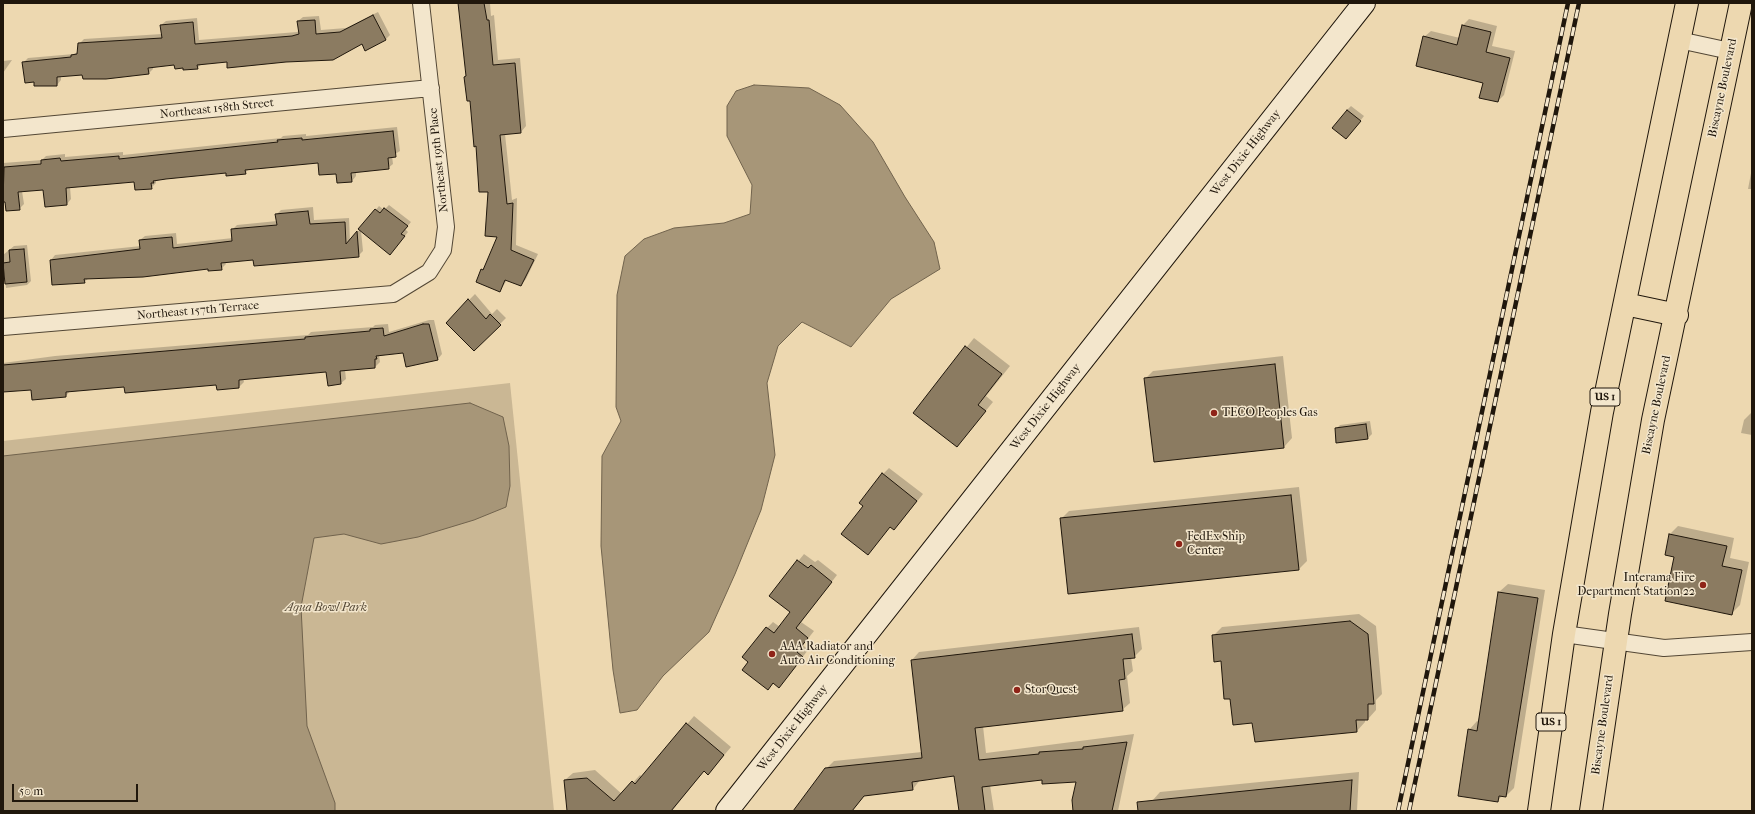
<!DOCTYPE html>
<style>
body{margin:0}
#map{position:relative;width:1755px;height:814px;overflow:hidden;background:#edd8b0;font-family:"IM FELL French Canon",serif}
canvas{display:block}
.frame{position:absolute;inset:0;border:4px solid #20170c;pointer-events:none}
.scale{position:absolute;left:12px;top:784px;width:126px;height:18px;box-sizing:border-box;border:2px solid #20170c;border-top:0;padding-left:5px;font-size:12px;line-height:14px;white-space:nowrap;color:#20170c;-webkit-text-stroke:3px #f3e6cc;paint-order:stroke}
</style>
<div id="map">
<canvas width="1755" height="814"></canvas>
<div class="frame"></div>
<div class="scale">50 m</div>
</div>
<script>
const context = document.querySelector('canvas').getContext('2d');
context.lineJoin = 'round';
function fillPath(path, color) {
  context.fillStyle = color;
  context.fill(path, 'evenodd');
}
function shape(rows) {
  const path = new Path2D();
  for (const r of rows) {
    path.moveTo(r[0], r[1]);
    for (let i = 2; i < r.length; i += 2) path.lineTo(r[i], r[i + 1]);
  }
  return path;
}
function stroke(path, color, width, dash) {
  context.strokeStyle = color;
  context.lineWidth = width;
  context.lineCap = dash ? 'butt' : 'round';
  context.setLineDash(dash || []);
  context.stroke(path);
}
function drawText(font, color, halo, rows, align = 'center') {
  context.font = font + ' "IM FELL French Canon",serif';
  context.lineWidth = 3;
  context.setLineDash([]);
  context.textBaseline = 'middle';
  context.strokeStyle = halo;
  context.fillStyle = color;
  for (const [text, x, y, turn = 0] of rows) {
    context.save();
    context.translate(x, y);
    context.rotate((+turn || 0) * Math.PI / 180);
    context.textAlign = isNaN(turn) ? turn : align;
    if (halo) context.strokeText(text, 0, 0);
    context.fillText(text, 0, 0);
    context.restore();
  }
}
const green = shape([
 [510,383,554,811,3,811,3,441]
]);
const water = shape([
 [754,85,809,88,840,105,873,142,905,197,934,242,940,269,891,299,851,347,802,322,778,346,767,383,775,455,761,510,735,574,709,632,663,676,637,710,620,713,613,670,601,546,602,456,621,421,616,407,617,295,625,256,644,239,674,228,724,223,750,214,752,185,727,136,727,106,736,91,754,85],
 [470,403,503,417,509,446,510,486,506,507,474,520,418,537,381,544,344,534,314,538,301,607,307,726,335,803,335,811,3,811,3,456,470,403]
]);
const shadow = shape([
 [458,3,490,3,491,16,494,15,498,60,520,58,526,126,521,132,505,134,512,200,517,198,516,245,538,254,526,279,521,285,507,280,500,291,482,270,486,265,499,236,477,145],
 [378,12,390,35,386,39,202,64,197,68,184,67,175,64,153,66,153,69,149,73,61,75,61,80,57,85,23,63,28,58,74,54,79,51,79,44,84,39,162,34,161,25,166,21,197,18,199,40,297,32,299,31,298,21,303,17,319,16,321,30,346,28],
 [1469,19,1497,26,1492,46,1515,51,1504,95,1498,101,1484,82,1424,37,1431,31,1460,38,1463,25],
 [12,60,3,73,3,61],
 [1351,106,1364,116,1350,134,1347,110],
 [397,127,400,151,392,156,393,164,388,168,356,171,356,176,352,181,319,162,249,169,245,173,226,171,156,180,156,183,151,188,135,181,70,187,71,199,67,204,44,189,22,191,24,204,19,209,6,201,3,201,3,163,42,160,46,156,65,154,65,157,123,152,123,155,281,138,283,136,306,134,306,136],
 [1752,168,1752,189,1748,189],
 [389,205,411,222,405,229,408,232,394,250,361,231,363,251,358,256,254,259,225,262,226,264,221,269,209,268,89,278,84,282,51,260,55,255,141,246,140,240,145,236,176,233,177,244,233,238,232,230,237,225,277,221,277,214,281,210,313,207,314,220,349,218,350,241,379,206,384,210],
 [27,245,31,281,27,285,6,288,3,255,14,246],
 [475,294,492,314,497,309,506,318,474,350,469,300],
 [429,320,434,320,442,354,438,359,403,352,379,355,380,362,375,367,345,370,346,379,341,383,327,371,243,378,244,382,239,387,217,384,125,386,70,391,66,396,32,388,3,391,3,363,55,356,308,335,311,332,373,327,375,325,388,324,389,332],
 [974,338,1010,366,986,396,993,402,957,446,914,413],
 [1283,356,1292,438,1284,447,1154,461,1145,379,1153,371],
 [1752,412,1752,435,1741,433,1744,420],
 [1370,421,1372,434,1368,438,1336,429,1340,425],
 [889,468,923,494,900,523,894,529,891,526,868,554,865,506,883,474],
 [1299,487,1307,561,1298,570,1061,519,1069,511],
 [1678,526,1734,538,1730,558,1749,562,1740,605,1732,613,1675,556,1670,534],
 [804,554,815,562,818,560,837,575,801,622,814,631,803,645,808,650,785,680,774,683,768,689,750,661,767,628,773,622,780,627,791,612,770,596],
 [1508,584,1545,590,1514,788,1506,796,1502,796,1497,801,1469,730,1477,721,1479,722,1499,592],
 [1359,614,1376,626,1382,694,1376,700,1376,710,1368,719,1365,719,1365,722,1357,731,1253,722,1231,698,1222,660,1213,636,1222,627],
 [1139,627,1142,649,1134,657,1131,657,1133,671,1127,676,1130,703,1122,710,983,726,986,753,1134,734,1118,811,1074,811,1077,781,1042,779,990,785,994,811,960,811,955,775,920,780,913,789,865,795,852,811,802,811,826,769,834,761,922,752,912,660,919,652],
 [694,716,731,747,715,766,704,771,672,811,568,811,565,780,573,773,595,770,622,794,640,775,642,777],
 [1359,772,1357,811,1150,811,1152,801,1160,792]
]);
const building = shape([
 [458,3,484,3,487,20,489,20,493,65,515,63,521,133,500,135,507,204,513,203,511,250,534,260,521,286,505,280,500,292,476,282,481,269,483,270,497,237,485,236,488,192,479,192,476,146,474,147,470,101,467,101,464,77,466,76,458,3],
 [373,15,386,40,365,51,362,44,333,60,286,62,227,68,227,62,197,65,198,69,183,70,183,68,175,69,174,65,148,68,149,74,106,79,83,79,82,75,57,77,57,86,34,86,34,82,25,83,22,62,71,57,71,55,77,54,78,43,162,38,160,25,193,22,195,44,292,36,299,34,297,21,315,20,316,34,340,32,373,15],
 [1462,25,1491,32,1486,52,1510,58,1498,102,1479,98,1483,83,1416,66,1423,36,1457,45,1462,25],
 [1347,110,1361,121,1346,139,1332,128,1347,110],
 [393,131,396,157,388,158,389,169,351,173,352,182,337,183,336,174,319,175,318,163,245,170,246,174,226,176,226,173,166,179,153,181,154,183,151,183,152,189,135,190,134,182,66,188,67,205,45,207,43,190,18,192,20,210,6,211,5,202,3,202,4,167,41,164,41,160,60,158,61,161,119,156,119,159,278,142,277,140,302,138,302,140,393,131],
 [384,208,408,226,401,234,405,236,390,255,358,229,375,209,380,213,384,208],
 [308,211,310,224,345,222,346,244,357,231,359,257,254,266,253,260,221,263,222,270,208,271,208,269,143,277,84,279,85,283,52,285,50,260,140,249,139,240,172,237,173,248,232,241,231,229,277,225,275,214,308,211],
 [24,249,27,282,5,284,3,263,10,262,9,250,24,249],
 [468,299,486,319,490,314,501,325,474,351,446,323,468,299],
 [423,324,429,324,438,360,406,367,403,353,376,356,377,359,375,359,375,368,340,371,341,384,328,386,326,372,239,380,239,388,217,390,216,385,125,393,124,387,66,392,66,397,32,400,31,390,3,392,3,365,305,339,305,337,370,331,370,329,383,328,384,336,423,324],
 [965,346,1002,374,978,405,986,411,957,447,913,413,965,346],
 [1275,364,1284,448,1154,462,1144,378,1275,364],
 [1366,424,1368,439,1336,443,1335,428,1366,424],
 [882,473,917,501,894,530,890,527,868,555,841,534,863,506,859,503,882,473],
 [1291,495,1299,570,1068,594,1060,518,1291,495],
 [1669,534,1727,546,1722,566,1742,570,1732,615,1665,601,1674,557,1665,555,1669,534],
 [797,560,808,568,811,565,832,582,796,628,808,638,797,652,803,657,779,688,773,683,768,690,742,670,748,662,742,657,766,627,774,633,790,612,769,596,797,560],
 [1498,592,1538,598,1506,797,1499,796,1498,802,1458,796,1468,729,1477,731,1498,592],
 [1350,621,1368,634,1374,704,1368,704,1368,720,1356,720,1357,732,1255,742,1252,723,1233,725,1230,699,1224,699,1221,661,1214,662,1212,635,1350,621],
 [1132,634,1135,658,1123,659,1125,679,1119,680,1123,711,975,728,979,760,1039,754,1039,752,1083,749,1083,747,1127,742,1112,811,1073,811,1072,800,1076,782,1042,784,1042,780,982,787,985,811,959,811,954,776,912,782,913,790,864,796,852,811,793,811,825,768,922,758,911,660,1132,634],
 [686,723,724,755,708,775,704,771,671,811,567,811,564,780,587,778,614,801,632,781,635,784,686,723],
 [1352,780,1350,811,1138,811,1137,802,1352,780]
]);
const minor = shape([
 [1679,40,1730,51],
 [3,129,431,88],
 [3,327,393,294,429,272,443,250,446,227,421,3],
 [1564,634,1664,648,1752,642]
]);
const secondary = shape([
 [727,811,1364,3]
]);
const primary = shape([
 [1625,304,1677,315],
 [1539,811,1564,634,1602,412,1687,3],
 [1591,811,1620,614,1653,420,1741,3]
]);
const rail = shape([
 [1398,811,1568,3],
 [1409,811,1579,3]
]);
const markers = [
 [1214,413,4,"#8f2418"],
 [1179,544,4,"#8f2418"],
 [1703,585,4,"#8f2418"],
 [772,654,4,"#8f2418"],
 [1017,690,4,"#8f2418"]
];
const shields = [
 [1605,397,30],
 [1551,722,30]
];
const shieldNames = [
 ["US 1",1605,397],
 ["US 1",1551,722]
];
const streetNames = [
 ["Biscayne Boulevard",1723,88,-78],
 ["Northeast 158th Street",217,109,-6],
 ["West Dixie Highway",1246,153,-52],
 ["Northeast 19th Place",439,160,-96],
 ["Northeast 157th Terrace",198,311,-5],
 ["Biscayne Boulevard",1657,405,-78],
 ["West Dixie Highway",1046,407,-52],
 ["Biscayne Boulevard",1603,725,-82],
 ["West Dixie Highway",793,728,-52]
];
const poiNames = [
 ["TECO Peoples Gas",1222,413],
 ["FedEx Ship",1187,537],
 ["Center",1187,551],
 ["Interama Fire",1695,578,"right"],
 ["Department Station 22",1695,592,"right"],
 ["AAA Radiator and",780,647],
 ["Auto Air Conditioning",780,661],
 ["StorQuest",1025,690]
];
const parkNames = [
 ["Aqua Bowl Park",326,608]
];
fillPath(green, '#cab794');
fillPath(water, '#a79678');
stroke(water, '#71634d', 1);
fillPath(shadow, '#0003');
fillPath(building, '#8b7b61');
stroke(building, '#20170c', 1);
stroke(minor, '#534735', 18);
stroke(secondary, '#20170c', 24);
stroke(primary, '#20170c', 24);
stroke(minor, '#f3e6cc', 16);
stroke(secondary, '#f3e6cc', 22);
stroke(primary, '#edd8b0', 22);
stroke(rail, '#20170c', 4.5);
stroke(rail, '#f3e6cc', 3, [9]);
for (const [x, y, r, color] of markers) {
  const dot = new Path2D();
  dot.arc(x, y, r, 0, 2 * Math.PI);
  context.fillStyle = color;
  context.fill(dot);
  stroke(dot, '#f3e6cc', 1.5);
}
for (const [x, y, w] of shields) {
  const box = new Path2D();
  box.roundRect(x - w / 2, y - 9, w, 18, 3);
  context.fillStyle = '#f3e6cc';
  context.fill(box);
  stroke(box, '#20170c', 1);
}
drawText('bold 11px', '#20170c', null, shieldNames);
drawText('12px', '#20170c', '#f3e6cc', streetNames);
drawText('12px', '#20170c', '#f3e6cc', poiNames, 'left');
drawText('italic 12px', '#534735', '#f3e6cc', parkNames);
</script>
